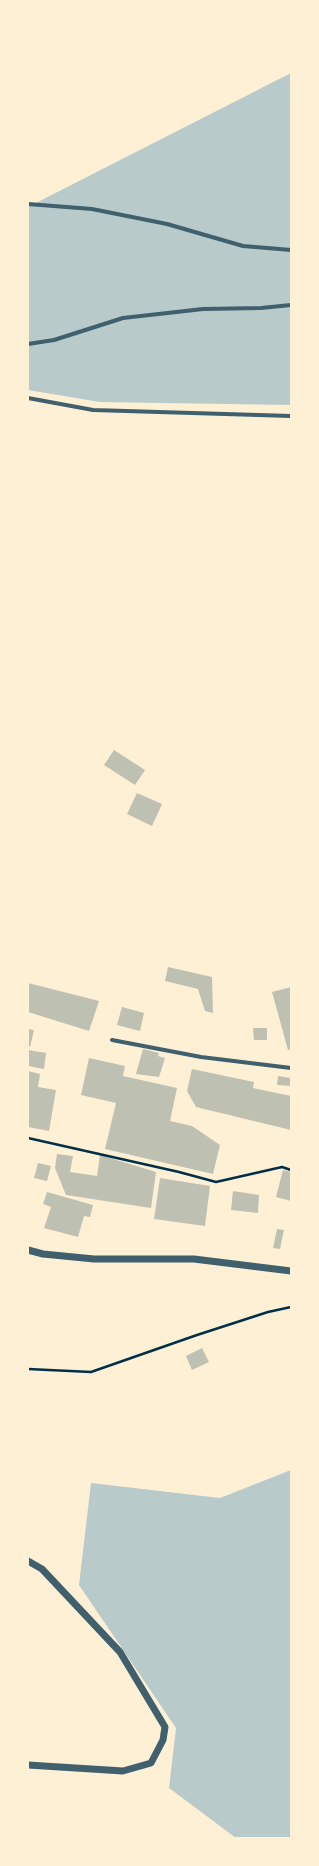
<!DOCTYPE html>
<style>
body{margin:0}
#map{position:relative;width:319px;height:1866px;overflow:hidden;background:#fdf0d5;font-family:"IBM Plex Sans",sans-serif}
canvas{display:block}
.frame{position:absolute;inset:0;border:29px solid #fdf0d5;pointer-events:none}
</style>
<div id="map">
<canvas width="319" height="1866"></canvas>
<div class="frame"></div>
</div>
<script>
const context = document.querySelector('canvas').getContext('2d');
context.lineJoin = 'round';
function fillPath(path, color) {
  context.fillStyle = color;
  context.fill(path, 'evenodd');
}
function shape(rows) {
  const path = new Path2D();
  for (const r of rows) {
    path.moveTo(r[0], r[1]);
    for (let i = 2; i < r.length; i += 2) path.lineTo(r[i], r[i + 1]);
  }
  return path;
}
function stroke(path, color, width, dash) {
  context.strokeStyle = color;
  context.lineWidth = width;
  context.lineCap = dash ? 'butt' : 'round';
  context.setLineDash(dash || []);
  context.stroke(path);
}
const green = shape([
 [291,73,291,405,100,402,28,390,28,207],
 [291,1470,291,1838,236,1838,169,1788,176,1728,79,1585,91,1483,220,1498]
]);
const building = shape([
 [114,750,145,770,135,785,104,765],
 [137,793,162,804,152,826,127,814],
 [168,967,212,977,213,1013,205,1011,198,989,165,981],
 [28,983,99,1001,89,1031,28,1012],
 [291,987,291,1049,288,1050,272,992],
 [122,1007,144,1013,140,1031,117,1025],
 [253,1028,267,1028,267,1040,254,1040],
 [28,1029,34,1030,30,1047,28,1046],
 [143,1049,159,1053,158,1056,165,1058,159,1077,136,1074],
 [28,1050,46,1053,44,1069,28,1066],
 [89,1058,125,1066,123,1076,177,1088,170,1121,192,1126,220,1145,213,1174,105,1149,116,1103,81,1095],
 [192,1069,254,1082,253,1088,291,1096,291,1130,196,1107,187,1091],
 [28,1071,40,1074,38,1087,56,1090,49,1131,28,1127],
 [278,1076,291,1078,291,1086,277,1085],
 [57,1154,73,1156,70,1172,97,1176,100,1155,156,1172,151,1208,66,1195,55,1168],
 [38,1163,51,1166,47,1181,34,1178],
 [283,1170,291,1172,291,1201,276,1197],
 [160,1178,210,1186,205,1226,154,1219],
 [233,1191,259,1195,258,1213,231,1210],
 [47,1192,93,1205,90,1217,84,1216,78,1237,44,1228,51,1207,43,1204],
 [277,1229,284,1230,280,1249,273,1248],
 [202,1348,209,1362,192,1370,186,1356]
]);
const path = shape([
 [28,1138,179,1172,216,1182,282,1167,291,1170],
 [28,1369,91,1372,197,1335,268,1312,291,1307]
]);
const minor = shape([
 [28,204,92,209,167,224,243,246,291,250],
 [28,344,54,340,123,318,203,309,261,308,291,305],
 [28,398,93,410,291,416],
 [112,1040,201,1057,291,1068]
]);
const tertiary = shape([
 [28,1250,43,1254,94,1259,194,1259,291,1271],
 [28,1561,42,1569,120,1652,165,1727,163,1740,151,1763,123,1771,28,1765]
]);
fillPath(green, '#b9caca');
fillPath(building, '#bec0b2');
stroke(path, '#003049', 2.5);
stroke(minor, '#3f606c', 4);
stroke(tertiary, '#3f606c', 7);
</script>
